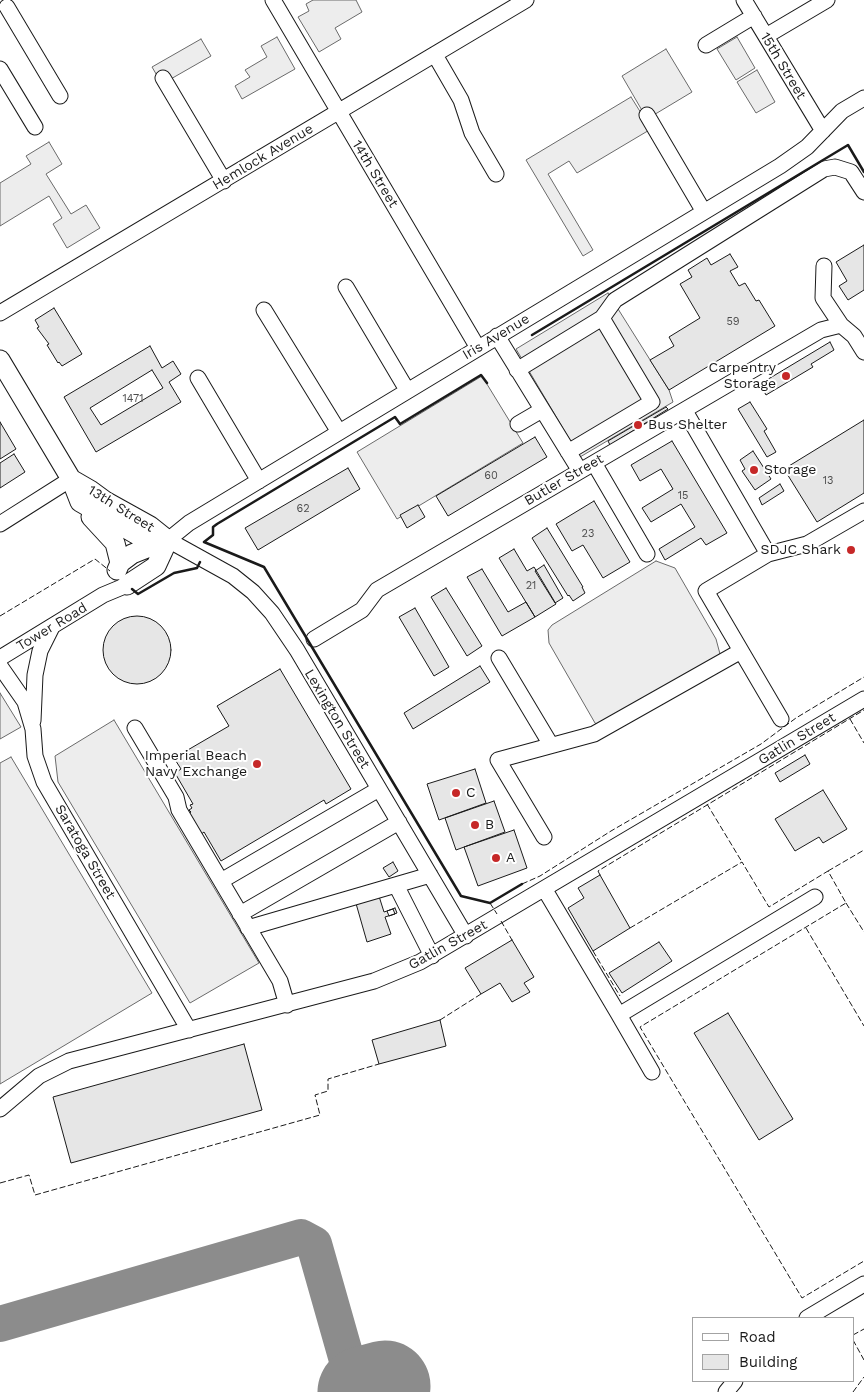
<!DOCTYPE html>
<style>
body{margin:0}
#map{position:relative;width:864px;height:1392px;overflow:hidden;background:#fff;font-family:"Work Sans",sans-serif}
canvas{display:block}
.legend{position:absolute;left:692px;top:1317px;width:162px;height:65px;box-sizing:border-box;background:#fff;border:1px solid #a3a3a3;margin:0;padding:6px 9px;list-style:none;font-size:15px;color:#1a1a1a}
.legend li{display:flex;align-items:center;gap:10px;height:25px}
.legend b{width:25px;border:1px solid #a3a3a3}
</style>
<div id="map">
<canvas width="864" height="1392"></canvas>
<ul class="legend">
<li><b style="height:6px;background:#fff"></b>Road</li>
<li><b style="height:14px;background:#e6e6e6"></b>Building</li>
</ul>
</div>
<script>
const context = document.querySelector('canvas').getContext('2d');
context.lineJoin = 'round';
function fillPath(path, color) {
  context.fillStyle = color;
  context.fill(path, 'evenodd');
}
function shape(rows) {
  const path = new Path2D();
  for (const r of rows) {
    if (r.length === 3) {
      path.moveTo(r[0] + r[2], r[1]);
      path.arc(r[0], r[1], r[2], 0, 2 * Math.PI);
      continue;
    }
    path.moveTo(r[0], r[1]);
    for (let i = 2; i < r.length; i += 2) path.lineTo(r[i], r[i + 1]);
  }
  return path;
}
function stroke(path, color, width, dash) {
  context.strokeStyle = color;
  context.lineWidth = width;
  context.lineCap = dash ? 'butt' : 'round';
  context.setLineDash(dash || []);
  context.stroke(path);
}
function drawText(font, color, halo, rows, align = 'center') {
  context.font = font + ' "Work Sans",sans-serif';
  context.lineWidth = 4;
  context.setLineDash([]);
  context.textBaseline = 'middle';
  context.strokeStyle = halo;
  context.fillStyle = color;
  for (const [text, x, y, turn = 0] of rows) {
    context.save();
    context.translate(x, y);
    context.rotate((+turn || 0) * Math.PI / 180);
    context.textAlign = isNaN(turn) ? turn : align;
    if (halo) context.strokeText(text, 0, 0);
    context.fillText(text, 0, 0);
    context.restore();
  }
}
const built = shape([
 [313,0,356,0,362,12,335,28,341,39,319,52,298,17,309,11,306,4,313,0],
 [277,37,295,69,242,99,235,86,250,77,245,70,267,57,261,46,277,37],
 [737,37,755,68,736,80,717,49,737,37],
 [201,39,211,56,162,84,152,67,201,39],
 [666,49,692,92,647,119,622,76,666,49],
 [757,70,775,102,756,113,737,82,757,70],
 [631,97,651,129,577,173,569,161,548,174,593,250,583,256,526,160,631,97],
 [49,142,62,164,46,174,71,214,86,205,100,228,67,248,53,224,62,218,49,196,0,226,0,183,31,164,26,156,49,142],
 [608,293,669,390,673,402,580,457,516,349,608,293],
 [482,376,523,443,397,519,357,452,482,376],
 [656,561,675,568,716,639,720,654,599,726,595,723,549,643,548,630,552,625,656,561],
 [0,693,21,727,0,739,0,693],
 [114,720,259,963,190,1003,58,782,55,756,114,720],
 [11,757,152,993,0,1084,0,763,11,757]
]);
const taxiway = shape([
 [0,1324,301,1237,314,1244,356,1392]
]);
const runway = shape([
 [363,1392,385,1386]
]);
const building = shape([
 [864,245,864,290,848,300,839,286,847,281,836,262,864,245],
 [730,254,738,267,730,271,739,286,745,283,756,301,759,300,775,326,669,390,650,360,674,346,669,337,700,318,680,284,692,277,688,270,707,258,711,265,730,254],
 [54,308,82,354,62,366,59,362,58,363,47,345,49,344,37,328,39,327,35,320,54,308],
 [830,342,834,350,811,364,813,367,766,395,760,384,830,342],
 [150,346,162,368,173,361,181,374,169,382,181,402,96,452,64,397,150,346],
 [152,370,163,388,101,425,90,408,152,370],
 [750,402,767,429,764,431,776,452,767,457,738,409,750,402],
 [666,407,668,409,610,445,608,441,666,407],
 [864,420,864,493,817,522,784,469,864,420],
 [0,422,16,449,0,459,0,422],
 [535,437,547,457,448,516,436,496,535,437],
 [672,441,727,533,706,545,701,538,665,560,659,549,695,527,681,504,651,522,642,508,673,489,661,469,640,481,631,465,672,441],
 [753,451,771,479,755,490,742,471,745,469,740,460,753,451],
 [14,454,25,472,0,488,0,463,14,454],
 [348,468,360,489,258,550,245,528,348,468],
 [780,484,784,491,762,505,759,498,780,484],
 [594,501,630,562,603,578,583,545,572,551,556,524,594,501],
 [418,505,425,517,407,528,400,515,418,505],
 [547,528,583,587,582,587,585,593,573,601,569,595,568,596,532,538,547,528],
 [514,549,527,571,534,567,556,604,535,617,499,558,514,549],
 [544,565,563,598,555,603,535,571,544,565],
 [482,569,508,612,526,602,535,617,502,636,467,577,482,569],
 [446,588,482,646,467,656,431,597,446,588],
 [415,608,449,667,434,676,399,617,415,608],
 [137,650,34],
 [480,666,490,682,413,729,404,713,480,666],
 [280,669,351,789,326,804,324,800,221,861,204,832,200,835,188,814,191,812,189,810,192,808,190,805,193,804,175,773,181,769,174,758,229,726,217,706,280,669],
 [805,755,810,764,780,782,775,773,805,755],
 [475,769,486,803,439,820,427,784,475,769],
 [823,790,847,829,823,843,819,837,795,851,775,819,823,790],
 [494,801,505,832,456,850,445,818,494,801],
 [514,830,527,868,478,886,464,847,514,830],
 [393,862,398,871,389,877,383,868,393,862],
 [600,875,630,928,593,951,568,908,584,898,578,888,600,875],
 [378,893,384,912,393,909,395,914,385,917,391,934,367,942,355,900,378,893],
 [395,908,397,913,389,916,387,911,395,908],
 [512,940,534,977,524,983,530,992,512,1002,500,983,481,994,465,968,512,940],
 [659,942,672,961,622,993,609,973,659,942],
 [728,1013,793,1119,759,1140,694,1033,728,1013],
 [440,1020,446,1046,379,1064,372,1040,440,1020],
 [244,1044,262,1110,71,1163,53,1097,244,1044]
]);
const minor = shape([
 [273,0,478,348],
 [744,0,823,131],
 [7,7,60,96],
 [766,36,827,0],
 [706,45,754,16],
 [435,55,461,100,472,133,496,174],
 [0,69,35,127],
 [163,78,224,181],
 [647,115,704,212],
 [824,266,823,298,841,325],
 [346,287,407,390],
 [264,310,339,432],
 [0,313,526,0],
 [602,318,615,300,824,169,835,167,851,172,864,192],
 [497,336,580,471],
 [517,370,602,318,652,402,568,452],
 [198,378,259,481],
 [685,411,768,554,706,591,781,719],
 [518,424,542,410],
 [594,463,647,554],
 [0,524,71,479],
 [768,554,807,544,864,511],
 [314,639,362,610,377,590,821,330,841,325,854,336,864,352],
 [0,658,103,595,127,585],
 [499,658,551,745],
 [0,666,25,702,33,729,35,756,44,782,189,1030],
 [33,721,35,675,40,651,52,627],
 [135,728,176,797,179,810,280,981,287,1005],
 [544,837,498,760,594,734,741,651],
 [221,881,379,789],
 [396,885,432,956],
 [545,890,619,1015,815,897],
 [240,914,399,822],
 [248,928,430,875],
 [466,936,297,650,272,613,253,592,233,576,168,540,189,523,780,166,807,147,842,111,864,98],
 [619,1015,652,1072],
 [0,1109,39,1076,69,1061,374,981,420,962,864,699],
 [807,1318,864,1284],
 [726,1392,735,1381]
]);
const major = shape([
 [0,360,71,479,80,502,139,536,168,540],
 [71,479,90,490,105,501,150,526,165,538],
 [91,517,115,543,120,563],
 [117,570,120,563,132,554,167,540],
 [127,585,156,566,168,540]
]);
const fence = shape([
 [0,616,95,559,110,571],
 [850,719,864,743],
 [707,804,742,862],
 [828,871,864,850],
 [600,875,598,871,864,710],
 [522,884,540,876,611,831,761,744,796,718,864,677],
 [490,903,497,914],
 [846,903,864,932],
 [501,921,512,940],
 [630,928,742,862,769,907,828,871,846,903,640,1027,802,1298,864,1261],
 [806,928,864,1026],
 [593,951,620,996],
 [440,1020,481,994],
 [0,1183,29,1175,35,1195,320,1115,315,1095,328,1091,328,1079,379,1064],
 [853,1335,864,1329],
 [853,1340,864,1360],
 [853,1392,864,1377]
]);
const wall = shape([
 [532,335,848,145,864,172],
 [487,383,481,375,400,424,395,417,217,524,213,527,213,535,204,542,264,567,461,896,490,903,522,884],
 [132,589,138,594,174,573,197,568,200,562]
]);
const markers = [
 [786,376,5,"#c62828"],
 [638,425,5,"#c62828"],
 [754,470,5,"#c62828"],
 [851,550,5,"#c62828"],
 [257,764,5,"#c62828"],
 [456,793,5,"#c62828"],
 [475,825,5,"#c62828"],
 [496,858,5,"#c62828"]
];
const numberNames = [
 ["59",733,322],
 ["1471",133,399],
 ["60",491,476],
 ["13",828,481],
 ["15",683,496],
 ["62",303,509],
 ["23",588,534],
 ["21",531,586]
];
const streetNames = [
 ["15th Street",783,66,59],
 ["Hemlock Avenue",263,157,-31],
 ["14th Street",375,174,59],
 ["Iris Avenue",496,337,-31],
 ["Butler Street",564,480,-30],
 ["13th Street",121,509,32],
 ["Tower Road",52,627,-31],
 ["Lexington Street",337,719,59],
 ["Gatlin Street",797,739,-31],
 ["Saratoga Street",85,852,60],
 ["Gatlin Street",448,945,-29]
];
const poiNames = [
 ["Carpentry",776,368,"right"],
 ["Storage",776,384,"right"],
 ["Bus Shelter",648,425],
 ["Storage",764,470],
 ["SDJC Shark",841,550,"right"],
 ["Imperial Beach",247,756,"right"],
 ["Navy Exchange",247,772,"right"],
 ["C",466,793],
 ["B",485,825],
 ["A",506,858]
];
fillPath(built, '#ededed');
stroke(built, '#6a6a6a', 1);
stroke(taxiway, '#8c8c8c', 36);
stroke(runway, '#8c8c8c', 91);
fillPath(building, '#e6e6e6');
stroke(building, '#1a1a1a', 1);
stroke(minor, '#1a1a1a', 17);
stroke(major, '#1a1a1a', 21);
stroke(minor, '#fff', 15);
stroke(major, '#fff', 19);
stroke(fence, '#1a1a1a', 1, [6, 2.5]);
stroke(wall, '#1a1a1a', 2.5);
for (const [x, y, r, color] of markers) {
  const dot = new Path2D();
  dot.arc(x, y, r, 0, 2 * Math.PI);
  context.fillStyle = color;
  context.fill(dot);
  stroke(dot, '#fff', 2);
}
drawText('11px', '#4d4d4d', null, numberNames);
drawText('14px', '#1a1a1a', '#fff', streetNames);
drawText('14px', '#1a1a1a', '#fff', poiNames, 'left');
</script>
